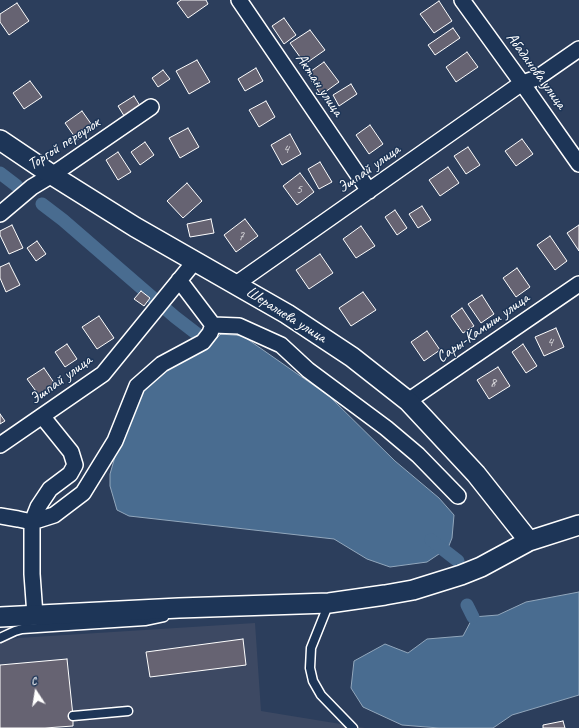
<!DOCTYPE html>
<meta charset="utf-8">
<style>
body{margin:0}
#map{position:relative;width:579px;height:728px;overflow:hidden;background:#2c3e5c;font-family:Caveat,sans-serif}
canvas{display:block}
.north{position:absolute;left:16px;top:672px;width:40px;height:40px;-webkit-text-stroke:3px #1d3557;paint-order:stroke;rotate:348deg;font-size:11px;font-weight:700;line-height:16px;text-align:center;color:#fff}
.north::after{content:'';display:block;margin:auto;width:14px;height:18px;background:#fff;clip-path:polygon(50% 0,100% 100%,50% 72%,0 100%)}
</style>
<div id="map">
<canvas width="579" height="728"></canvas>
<div class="north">С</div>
</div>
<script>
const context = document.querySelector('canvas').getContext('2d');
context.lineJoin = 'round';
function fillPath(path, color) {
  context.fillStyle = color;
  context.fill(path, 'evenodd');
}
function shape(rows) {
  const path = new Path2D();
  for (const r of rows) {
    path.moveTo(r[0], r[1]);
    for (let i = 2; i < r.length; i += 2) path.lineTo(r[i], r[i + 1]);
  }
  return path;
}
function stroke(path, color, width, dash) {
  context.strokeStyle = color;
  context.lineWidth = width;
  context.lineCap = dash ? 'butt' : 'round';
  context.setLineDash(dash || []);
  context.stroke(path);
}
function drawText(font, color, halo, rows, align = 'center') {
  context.font = font + ' Caveat,sans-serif';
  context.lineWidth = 3;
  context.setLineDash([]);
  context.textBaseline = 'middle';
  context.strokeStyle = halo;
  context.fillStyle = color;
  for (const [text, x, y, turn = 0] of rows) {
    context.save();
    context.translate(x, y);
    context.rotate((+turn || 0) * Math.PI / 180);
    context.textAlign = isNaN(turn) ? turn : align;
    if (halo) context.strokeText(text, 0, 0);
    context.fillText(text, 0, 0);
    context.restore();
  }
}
const built = shape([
 [255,623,261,711,365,728,0,728,0,642,18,638]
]);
const water = shape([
 [221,334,243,336,329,396,395,461,439,498,454,515,452,538,448,548,427,562,390,567,367,559,334,539,129,516,117,510,110,486,110,474,126,419,137,394,153,376,212,343,221,334],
 [579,592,579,695,512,715,493,728,439,728,402,725,363,707,351,688,354,661,385,644,408,653,427,639,463,636,473,617,498,615,526,602,579,592]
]);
const canal = shape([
 [0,173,17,186],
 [42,204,63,220,175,317,201,337],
 [431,540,458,561],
 [467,605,473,617]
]);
const building = shape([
 [181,0,206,0,208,4,188,18,177,3,181,0],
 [439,1,452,21,434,33,420,14,439,1],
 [17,3,29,21,9,35,0,22,0,14,17,3],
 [284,18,296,35,284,44,272,26,284,18],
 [453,28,460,38,435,55,428,45,453,28],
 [310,30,325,50,305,64,290,43,310,30],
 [467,52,478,67,456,82,446,67,467,52],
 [197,60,210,82,189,94,176,71,197,60],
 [324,62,339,82,321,95,307,74,324,62],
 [256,68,263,81,245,91,238,79,256,68],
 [163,70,170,79,158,87,152,78,163,70],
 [30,81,42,97,24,109,13,93,30,81],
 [351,84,357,94,339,106,333,95,351,84],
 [134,96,142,109,126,119,118,106,134,96],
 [266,101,275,117,259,127,249,110,266,101],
 [82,111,94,128,77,140,65,123,82,111],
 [370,125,383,144,369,154,356,135,370,125],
 [188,128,199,147,180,158,169,138,188,128],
 [290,134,301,154,282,165,271,145,290,134],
 [522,139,533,154,516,166,505,151,522,139],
 [145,142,154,155,140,165,131,152,145,142],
 [468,147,480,165,466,174,454,156,468,147],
 [118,152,131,172,118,180,106,160,118,152],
 [320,162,332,182,319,189,308,169,320,162],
 [448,167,459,183,440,196,429,180,448,167],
 [300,173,314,192,297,205,283,186,300,173],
 [187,183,202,201,183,218,167,201,187,183],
 [422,206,431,220,418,228,409,214,422,206],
 [395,210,407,228,397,235,385,217,395,210],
 [211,219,214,233,190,237,187,224,211,219],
 [245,219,258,236,236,252,224,235,245,219],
 [12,225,23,248,9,254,0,235,0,231,12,225],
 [579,225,579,251,567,233,579,225],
 [361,226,375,246,356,258,343,239,361,226],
 [550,236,567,261,555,270,537,245,550,236],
 [37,241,46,254,36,261,27,248,37,241],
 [320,254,333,273,309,289,296,270,320,254],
 [9,263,20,285,6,292,0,278,0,267,9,263],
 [517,268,530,287,516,297,503,278,517,268],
 [141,291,150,298,144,306,134,299,141,291],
 [363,292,376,310,351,326,339,308,363,292],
 [482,295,494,314,481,323,468,304,482,295],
 [462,308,474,326,463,333,451,316,462,308],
 [99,316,114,338,97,349,82,327,99,316],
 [556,328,564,347,544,356,535,337,556,328],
 [427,331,440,350,424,361,411,342,427,331],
 [67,344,77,359,65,367,55,352,67,344],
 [523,344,537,366,526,373,512,352,523,344],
 [498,367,510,386,489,399,477,380,498,367],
 [44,368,57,387,41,398,27,379,44,368],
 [0,414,5,421,0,424,0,414],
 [243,639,246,665,150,677,146,652,243,639],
 [67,659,73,716,73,726,45,728,0,728,0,665,67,659],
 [563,721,565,728,543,728,543,725,563,721]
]);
const service = shape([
 [329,603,311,648,310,668,313,681,321,695,353,728],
 [0,638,15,631,22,629,145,621,164,617],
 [73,716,128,711]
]);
const minor = shape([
 [239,0,369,191],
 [462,0,522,83,579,164],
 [0,214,32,187,52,175,151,107],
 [179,280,213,325,239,326,281,345,308,370,386,428,418,455,458,496],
 [236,284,522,83,537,78,579,49],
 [408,401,579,284],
 [0,445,103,374,195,261],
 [0,516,18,519,32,522,38,507,50,489,70,474,75,465,71,452,42,416],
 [35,615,32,574,32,522,54,515,83,493,115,441,137,386,162,364,203,342,210,333,213,325]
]);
const tertiary = shape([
 [0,140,52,175,135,227,287,314,352,357,408,401,476,474,529,541],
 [0,617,179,608,329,603,385,595,413,590,461,575,481,567,529,541,579,525]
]);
const numberNames = [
 ["4",286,149],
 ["5",299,189],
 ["7",241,236],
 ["4",550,342],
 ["8",493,383]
];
const streetNames = [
 ["Абаданова улица",536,71,54],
 ["Актан улица",319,85,56],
 ["Торгой переулок",64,144,-33],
 ["Эшпай улица",369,169,-35],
 ["Шералиева улица",286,315,32],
 ["Сары-Камыш улица",483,328,-35],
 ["Эшпай улица",61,380,-36]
];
fillPath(built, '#3d4963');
fillPath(water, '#496c90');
stroke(water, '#92a7bc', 1);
stroke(canal, '#496c90', 13);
fillPath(building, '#666372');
stroke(building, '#fff', 1);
stroke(service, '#fff', 11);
stroke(minor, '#fff', 18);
stroke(tertiary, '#fff', 22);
stroke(service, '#1d3557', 8);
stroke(minor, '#1d3557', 15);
stroke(tertiary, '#1d3557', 19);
drawText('14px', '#d9d8dc', null, numberNames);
drawText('16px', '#fff', '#1d3557', streetNames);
</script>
